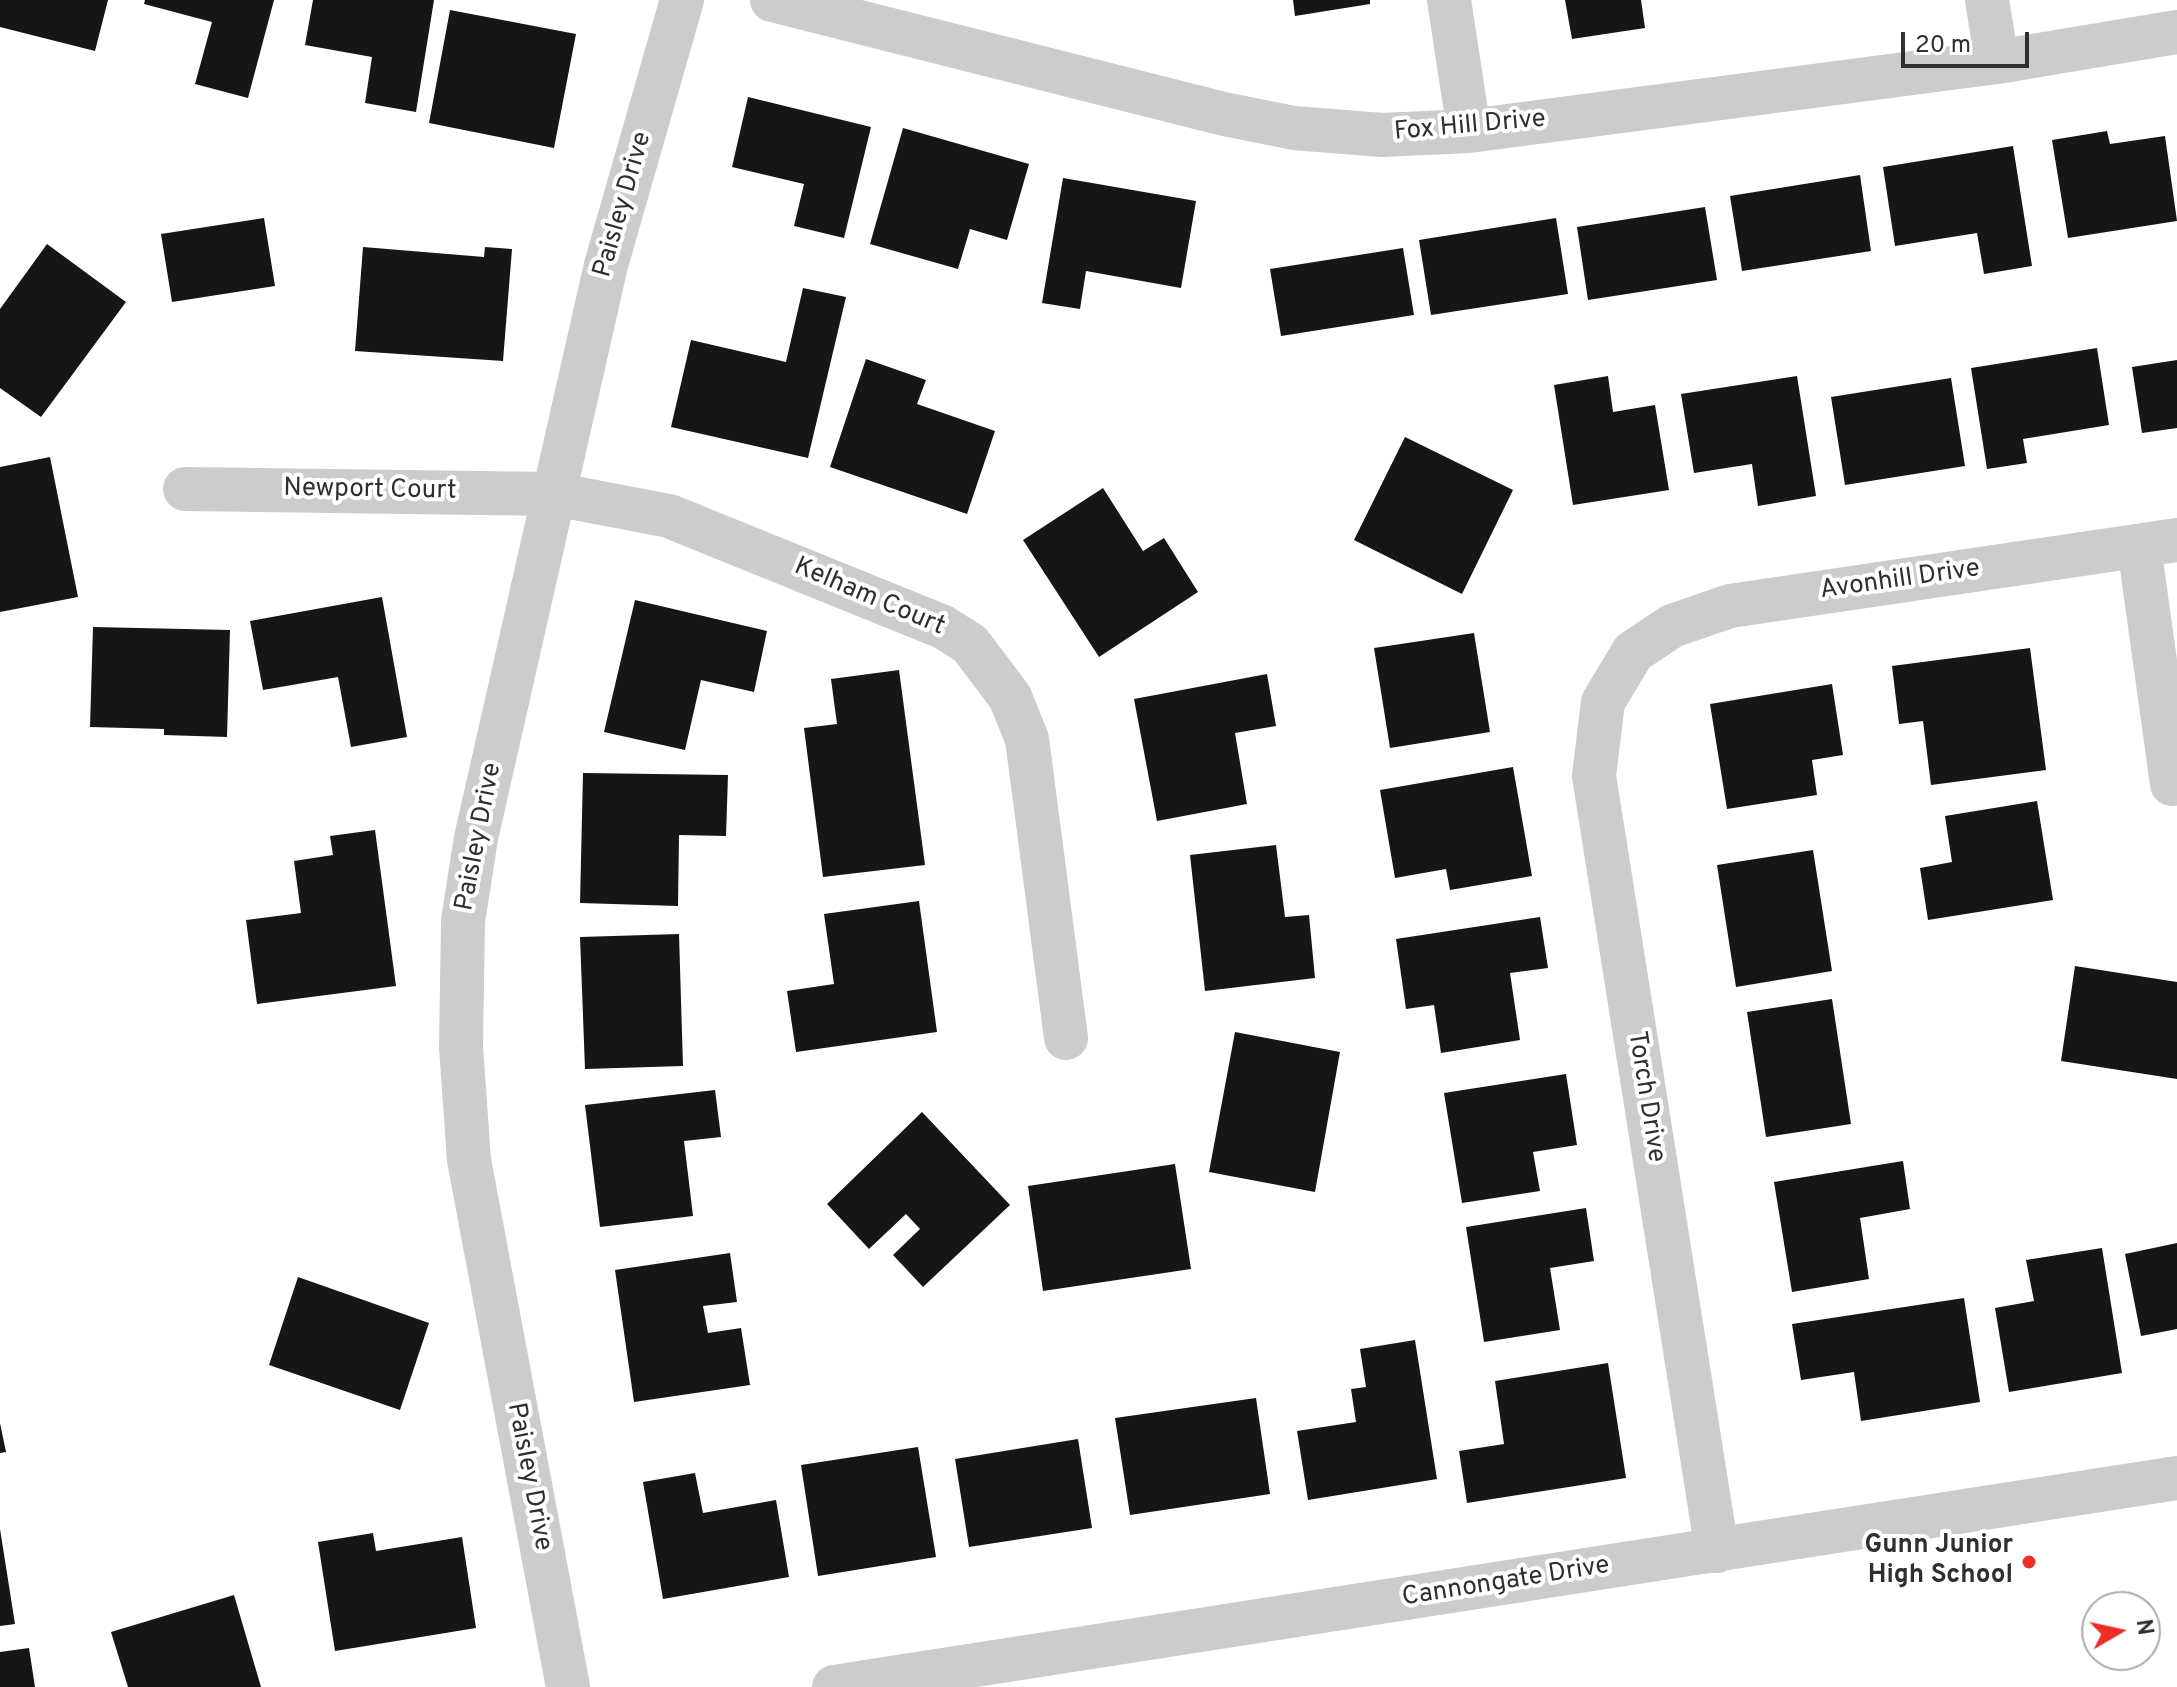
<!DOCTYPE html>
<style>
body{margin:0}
#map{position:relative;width:2177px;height:1687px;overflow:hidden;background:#fff;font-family:Overpass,sans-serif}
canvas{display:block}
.north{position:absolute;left:2081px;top:1591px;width:80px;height:80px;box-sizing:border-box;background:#fff;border:2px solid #acacac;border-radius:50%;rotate:81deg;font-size:22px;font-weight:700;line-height:32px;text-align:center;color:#2f2f2f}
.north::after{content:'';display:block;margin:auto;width:28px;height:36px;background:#ef2e28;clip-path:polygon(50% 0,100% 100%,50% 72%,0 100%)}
.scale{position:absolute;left:1901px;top:32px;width:128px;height:36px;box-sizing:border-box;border:4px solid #2f2f2f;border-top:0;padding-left:10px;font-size:24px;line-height:28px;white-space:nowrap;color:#2f2f2f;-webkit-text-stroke:6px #fff;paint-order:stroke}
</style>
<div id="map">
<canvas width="2177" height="1687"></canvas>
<div class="north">N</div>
<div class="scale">20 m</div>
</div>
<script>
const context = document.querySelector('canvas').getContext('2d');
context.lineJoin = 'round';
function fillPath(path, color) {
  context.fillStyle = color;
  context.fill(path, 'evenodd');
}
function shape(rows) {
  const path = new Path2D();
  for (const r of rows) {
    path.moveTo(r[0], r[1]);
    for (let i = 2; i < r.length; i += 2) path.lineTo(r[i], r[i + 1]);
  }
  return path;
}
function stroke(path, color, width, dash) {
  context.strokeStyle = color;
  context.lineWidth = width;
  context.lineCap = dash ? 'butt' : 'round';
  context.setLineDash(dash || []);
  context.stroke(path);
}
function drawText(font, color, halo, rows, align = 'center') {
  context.font = font + ' Overpass,sans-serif';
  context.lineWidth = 8;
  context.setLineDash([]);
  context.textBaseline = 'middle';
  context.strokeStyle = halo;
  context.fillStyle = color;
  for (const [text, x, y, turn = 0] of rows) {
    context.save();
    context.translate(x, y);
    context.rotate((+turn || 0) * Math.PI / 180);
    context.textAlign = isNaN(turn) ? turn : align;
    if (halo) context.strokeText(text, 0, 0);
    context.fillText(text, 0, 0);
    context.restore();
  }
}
const building = shape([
 [0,0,108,0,95,51,0,27],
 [145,0,274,0,248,98,195,84,212,22,144,4],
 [313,0,434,0,416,112,365,103,372,57,305,45],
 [1293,0,1370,0,1370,4,1295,16],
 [1565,0,1641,0,1645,28,1572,39],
 [450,10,576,34,554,148,429,123],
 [748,97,871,127,844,238,794,226,804,184,732,167],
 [903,128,1029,164,1007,240,970,229,958,269,870,244],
 [2107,131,2110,144,2165,136,2177,221,2068,238,2052,140],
 [2013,146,2032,266,1984,274,1977,233,1895,246,1883,167],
 [1860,175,1871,251,1742,271,1730,196],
 [1063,178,1196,201,1181,288,1086,271,1080,309,1042,303],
 [1705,207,1717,280,1588,300,1577,227],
 [264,218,275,286,172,302,161,234],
 [1556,218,1568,294,1431,315,1419,240],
 [47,244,126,302,41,417,0,388,0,309],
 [363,247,484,257,485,247,512,249,503,361,355,351],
 [1403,248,1414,315,1281,336,1270,269],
 [803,288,846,297,808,458,671,427,691,340,786,362],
 [2097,348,2109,425,2023,439,2027,463,1987,469,1971,368],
 [866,359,926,380,917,404,995,431,967,514,830,467],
 [2177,360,2177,428,2142,433,2132,367],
 [1608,376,1613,412,1655,405,1669,490,1573,505,1554,385],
 [1797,376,1816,496,1758,506,1752,464,1694,473,1681,394],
 [1951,378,1965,466,1845,485,1831,397],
 [1405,437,1513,490,1462,594,1354,540],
 [50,457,78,597,0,612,0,467],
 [1103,488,1143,551,1164,538,1198,592,1099,657,1023,540],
 [382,597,407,737,351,747,338,677,263,690,250,621],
 [635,600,767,631,754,692,701,680,685,750,604,732],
 [93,627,230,630,227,737,164,735,164,729,90,727],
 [1474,633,1490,732,1390,748,1374,648],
 [2030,648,2046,770,1931,785,1923,721,1899,724,1892,666],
 [899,670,925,865,823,877,804,728,837,724,831,679],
 [1267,674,1276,726,1235,733,1247,804,1157,821,1134,699],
 [1832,684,1843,755,1812,760,1817,795,1727,809,1710,704],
 [1513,767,1532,876,1450,890,1446,869,1395,878,1380,790],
 [583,773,728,775,726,836,679,835,678,906,580,903],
 [2037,801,2053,900,1928,920,1920,868,1952,862,1945,816],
 [375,830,396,986,257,1004,246,920,301,913,294,861,333,855,330,836],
 [1276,845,1285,917,1309,915,1315,978,1205,991,1190,855],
 [1813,850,1832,971,1736,987,1717,865],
 [919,901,937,1032,796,1052,787,991,834,984,824,914],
 [1540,917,1548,968,1510,973,1520,1040,1441,1053,1434,1005,1406,1009,1396,939],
 [679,934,683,1066,585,1069,580,937],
 [2075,966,2177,982,2177,1079,2061,1061],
 [1832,999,1851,1124,1766,1137,1747,1012],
 [1235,1032,1340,1052,1315,1192,1209,1172],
 [1566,1074,1577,1145,1533,1152,1540,1191,1462,1203,1444,1093],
 [715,1090,721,1137,684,1141,693,1216,600,1227,585,1105],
 [922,1112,1010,1205,923,1287,893,1255,920,1229,906,1214,869,1249,827,1204],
 [1903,1161,1910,1209,1860,1218,1869,1279,1792,1292,1774,1182],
 [1175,1164,1191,1269,1043,1291,1028,1186],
 [1586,1208,1594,1261,1550,1268,1560,1330,1484,1342,1466,1227],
 [2177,1243,2177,1329,2141,1336,2125,1254],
 [2102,1248,2122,1373,2009,1392,1995,1308,2034,1301,2026,1260],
 [730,1253,737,1302,703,1306,708,1333,741,1328,750,1385,634,1402,615,1270],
 [298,1277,429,1323,400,1410,269,1365],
 [1964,1298,1980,1402,1861,1421,1854,1372,1801,1380,1792,1324],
 [1415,1340,1437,1479,1308,1500,1297,1431,1356,1422,1351,1389,1366,1387,1360,1349],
 [1608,1363,1626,1478,1467,1503,1459,1451,1504,1444,1495,1381],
 [1256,1398,1270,1494,1130,1515,1115,1418],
 [0,1423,6,1452,0,1453],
 [1078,1439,1092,1528,969,1547,955,1459],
 [918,1447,936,1557,818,1576,801,1465],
 [695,1473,703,1513,776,1500,789,1577,663,1599,643,1482],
 [0,1529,15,1624,0,1626],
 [373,1533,376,1551,462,1537,476,1628,335,1651,318,1542],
 [234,1595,261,1687,128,1687,111,1632],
 [29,1648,35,1687,0,1687,0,1652]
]);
const minor = shape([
 [772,0,1224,114,1294,128,1382,135,1469,131,1997,62,2177,32],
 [1449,0,1469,131],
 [1987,0,1997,62],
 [185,489,554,494,669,516,943,627,970,644,1010,697,1027,739,1066,1038],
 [2139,546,2172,784],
 [1717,1551,1594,776,1603,702,1633,652,1672,626,1730,606,2177,540],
 [568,1687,469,1160,461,1047,463,921,476,838,606,265,682,0],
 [834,1687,2177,1478]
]);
const markers = [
 [2029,1562,8,"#ef2e28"]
];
const streetNames = [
 ["Fox Hill Drive",1470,127,-5],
 ["Paisley Drive",624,205,-74],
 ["Newport Court",370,491,1],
 ["Avonhill Drive",1900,581,-8],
 ["Kelham Court",869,598,23],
 ["Paisley Drive",480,837,-79],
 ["Torch Drive",1645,1097,81],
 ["Paisley Drive",528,1477,79],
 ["Cannongate Drive",1506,1583,-9]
];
const poiNames = [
 ["Gunn Junior",2013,1547],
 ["High School",2013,1577]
];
fillPath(building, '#161616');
stroke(minor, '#ccc', 44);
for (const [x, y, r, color] of markers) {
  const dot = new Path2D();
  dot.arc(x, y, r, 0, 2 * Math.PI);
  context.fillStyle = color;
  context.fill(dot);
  stroke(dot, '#fff', 3);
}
drawText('26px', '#2f2f2f', '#fff', streetNames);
drawText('bold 26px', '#2f2f2f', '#fff', poiNames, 'right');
</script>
